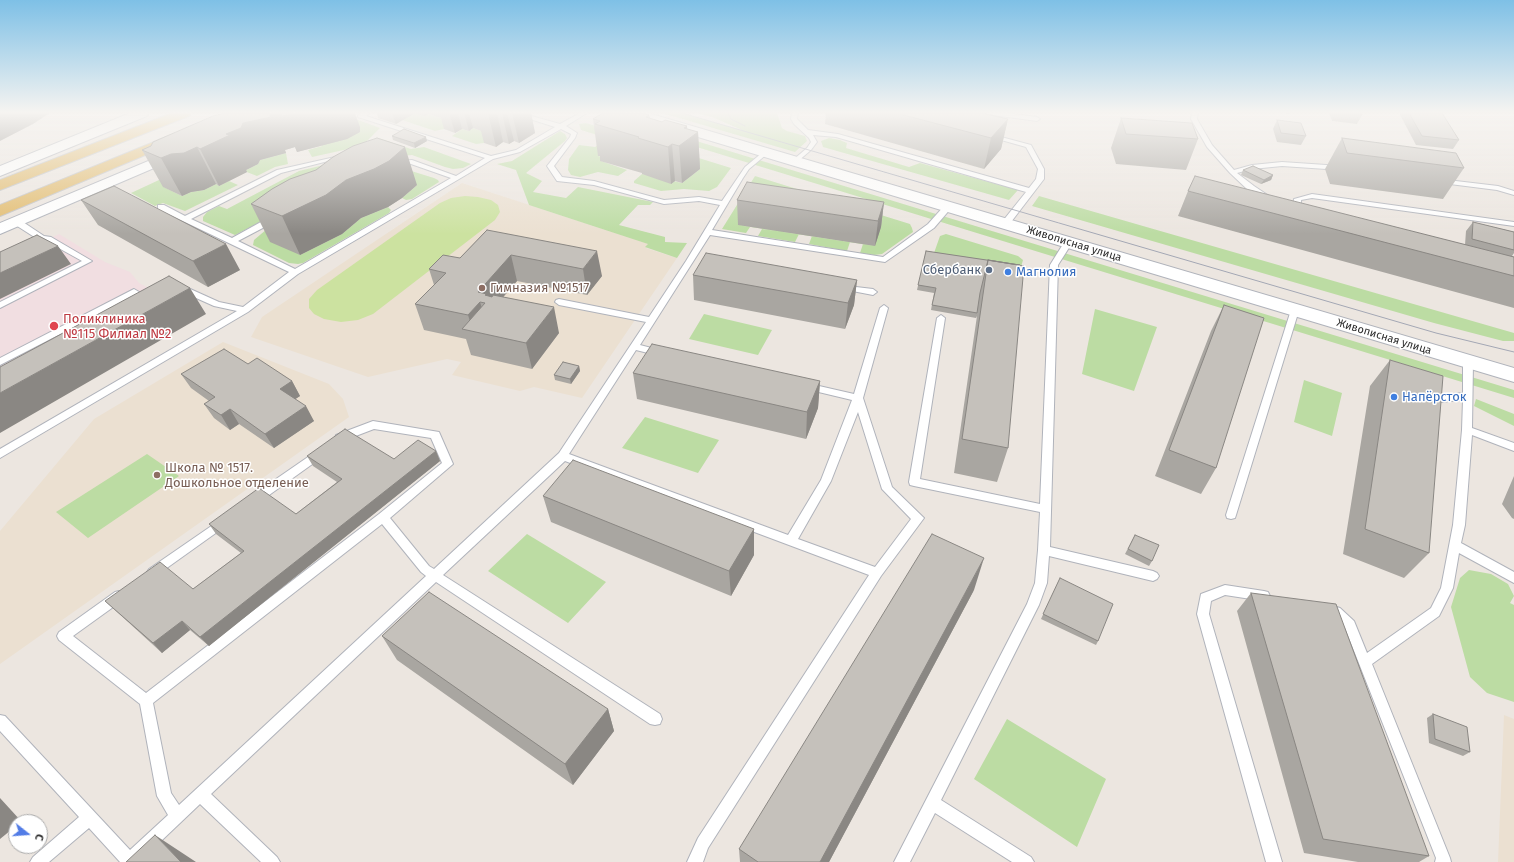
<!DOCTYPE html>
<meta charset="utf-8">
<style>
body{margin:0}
#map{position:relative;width:1514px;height:862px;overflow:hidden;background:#ece6e0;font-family:"Fira Sans",sans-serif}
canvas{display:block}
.north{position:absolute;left:8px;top:814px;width:40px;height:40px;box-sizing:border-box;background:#fff;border:1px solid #ababab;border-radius:50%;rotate:107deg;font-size:11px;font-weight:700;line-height:16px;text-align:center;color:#2c2c2c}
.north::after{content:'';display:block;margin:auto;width:14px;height:18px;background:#527ce6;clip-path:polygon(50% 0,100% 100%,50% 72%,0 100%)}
</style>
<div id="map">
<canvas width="1514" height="862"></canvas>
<div class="north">С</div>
</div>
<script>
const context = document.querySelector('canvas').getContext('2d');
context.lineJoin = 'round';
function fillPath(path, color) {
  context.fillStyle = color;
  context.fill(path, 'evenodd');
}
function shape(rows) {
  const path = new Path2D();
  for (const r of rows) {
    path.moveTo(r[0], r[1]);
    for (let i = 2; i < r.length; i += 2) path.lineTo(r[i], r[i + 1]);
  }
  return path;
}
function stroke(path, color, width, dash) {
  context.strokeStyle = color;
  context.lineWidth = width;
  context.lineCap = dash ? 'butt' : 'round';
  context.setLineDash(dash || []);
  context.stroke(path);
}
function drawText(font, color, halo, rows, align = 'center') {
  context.font = font + ' "Fira Sans",sans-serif';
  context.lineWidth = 3;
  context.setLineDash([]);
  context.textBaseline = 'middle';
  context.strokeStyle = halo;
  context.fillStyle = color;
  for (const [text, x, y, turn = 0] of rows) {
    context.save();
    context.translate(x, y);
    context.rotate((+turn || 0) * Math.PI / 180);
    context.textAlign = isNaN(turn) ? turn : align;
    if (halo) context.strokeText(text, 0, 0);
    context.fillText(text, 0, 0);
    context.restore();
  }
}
const education = shape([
 [462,183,649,244,646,248,677,258,582,398,534,387,520,391,452,375,461,362,447,359,368,377,251,337,262,317],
 [223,342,329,384,343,399,349,417,0,664,0,531,94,419],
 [1504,715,1514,719,1514,862,1498,862]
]);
const medical = shape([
 [59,234,105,262,130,272,139,283,162,295,0,385,0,261]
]);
const green = shape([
 [415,113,428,114,450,121,444,129,435,131,402,120],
 [662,113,682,113,742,130,712,117,696,113,777,113,782,128,787,131,805,136,807,141,795,152],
 [345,115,380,128,362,146,312,157,308,150,322,146,322,145,360,132,359,127],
 [586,123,731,168,717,187,709,191,684,189,661,191,634,183,634,181,642,174,682,183,700,169,598,156,605,158,601,161,627,170,618,176,598,172,580,177,571,175,568,170,569,159,579,145,595,147,607,138,581,130,579,124],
 [473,128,490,134,492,138,484,143,476,144,452,136,462,129,469,131],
 [560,131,565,134,567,138,565,141,526,173,542,181,533,192,566,198,578,187,653,202,650,205,638,205,619,225,665,237,665,242,687,243,677,258,645,247,648,244,529,205,516,170,497,164,512,161],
 [262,132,164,187,182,196,191,192,204,190,216,184,219,186,229,181,238,185,185,211,163,203,155,206,131,193],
 [680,136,1514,390,1514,398,674,140],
 [379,138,411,149,424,147,471,164,463,168,453,169,445,167,412,155,399,156,369,148],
 [829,138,840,140,847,143,846,148,909,167,920,163,1018,190,1009,200,823,147,821,141],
 [286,153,288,164,275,167,257,176,244,171,258,164,260,160],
 [336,162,268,218,235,235,203,221,203,217,207,212,219,206,227,209,299,171],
 [392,165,434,178,438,180,439,182,412,199,406,200,402,198,417,185],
 [755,176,910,224,912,228,913,232,882,254,874,255,860,253,863,244,875,246,738,225,750,227,746,233,722,229],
 [1039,196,1514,333,1514,341,1503,341,1434,323,1032,206],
 [388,207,391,210,389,213,303,263,298,264,289,263,253,245,254,240,267,229,300,255,342,234,361,218],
 [762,229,799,234,795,242,758,236],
 [946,234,1018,256,1023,260,1021,267,934,253,940,236],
 [812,236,850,242,847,251,809,244],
 [1095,309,1157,327,1134,391,1082,374],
 [704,314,772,330,758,355,689,339],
 [1304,380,1342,393,1332,436,1294,422],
 [1476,399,1514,414,1514,426,1474,406],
 [645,417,719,440,698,473,622,448],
 [147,454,179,476,88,538,56,512],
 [527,534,606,582,568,623,488,571],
 [1469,570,1491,574,1508,584,1514,596,1510,603,1514,605,1514,702,1487,693,1470,677,1451,607,1460,578],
 [1007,719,1106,779,1077,847,974,779]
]);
const pitch = shape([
 [465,196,478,197,491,200,498,205,500,212,495,220,373,314,358,320,341,322,324,319,314,314,309,308,309,299,317,290,440,203,451,198]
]);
const service = shape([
 [362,113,370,113,366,116,491,156,516,150,555,127,511,113,521,113,560,124,580,113,587,113,566,126,577,133,575,138,554,166,562,177,594,181,664,200,699,197,722,201,745,167,763,152,767,152,767,154,749,169,743,178,712,230,883,257,928,224,945,205,948,205,952,207,934,228,885,262,710,235,640,345,663,351,665,353,663,355,660,356,636,350,569,454,788,535,821,480,852,400,806,389,801,386,806,383,854,394,880,308,884,305,888,308,863,398,892,487,924,518,881,576,708,848,703,862,687,862,698,838,869,575,565,461,443,575,660,714,662,719,660,724,655,725,650,724,436,582,211,794,277,857,280,862,261,862,200,804,139,862,120,862,89,828,49,862,30,862,33,857,79,817,0,731,0,715,5,716,130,850,168,815,157,796,140,704,59,640,57,636,59,632,115,592,119,591,123,592,125,596,123,600,73,636,146,693,379,514,442,463,431,438,374,429,340,442,336,441,335,438,336,435,373,421,439,432,453,464,390,518,429,566,434,569,559,453,646,322,559,305,555,302,556,300,559,299,649,317,686,261,720,205,699,201,664,204,594,185,557,181,547,166,570,137,571,134,561,129,520,152,493,159,298,274,248,312,0,458,0,449,237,311,214,306,185,293,180,293,179,291,180,289,188,288,219,302,243,307,289,272,158,209,158,205,164,205,185,216,277,170,344,155,344,157,281,173,191,219,232,238,270,217,276,217,276,221,238,241,295,269,451,178,411,164,395,163,395,161,412,160,456,176,485,158,358,117,358,115,362,113],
 [858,412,882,489,911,519,875,567,798,539,831,481,858,412],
 [382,524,421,572,426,576,179,805,171,793,153,703,382,524],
 [792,113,798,113,797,119,808,130,838,134,1029,188,1036,179,1038,169,1026,147,987,136,990,134,1031,145,1044,169,1044,179,1008,226,1002,226,1002,222,1026,192,836,137,813,135,817,142,811,150,797,162,793,162,793,160,807,148,811,142,809,138,794,124,791,119,792,113],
 [990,113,1006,113,1037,117,1040,119,1037,121,993,115,990,113],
 [1192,113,1198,113,1197,119,1212,145,1234,170,1252,165,1282,162,1341,166,1344,168,1341,170,1282,166,1252,169,1237,173,1254,186,1272,198,1268,200,1265,200,1248,190,1230,173,1207,147,1191,119,1192,113],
 [1439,179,1498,186,1514,191,1514,195,1497,190,1442,183,1438,181,1439,179],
 [1312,194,1514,222,1514,226,1312,198,1301,200,1301,207,1305,213,1304,215,1298,215,1293,207,1294,199,1312,194],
 [14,220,20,220,44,236,51,237,92,261,0,308,0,302,82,261,46,241,39,240,14,224,14,220],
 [1065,241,1068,241,1072,243,1058,265,1050,547,1153,571,1157,573,1159,576,1157,579,1153,581,1049,556,1047,583,1039,605,941,800,1031,857,1034,862,1012,862,935,813,910,862,894,862,1027,604,1035,583,1038,550,1040,512,914,486,910,485,909,482,937,318,941,315,945,318,920,479,1040,504,1050,265,1065,241],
 [839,285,873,289,877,292,873,295,842,289,839,289,838,287,839,285],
 [134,289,151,299,152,301,151,303,145,303,134,296,0,365,0,358,134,289],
 [1295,307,1299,310,1236,515,1235,518,1231,519,1227,518,1226,515,1291,310,1295,307],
 [1468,359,1473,362,1472,428,1514,443,1514,451,1472,435,1465,525,1461,543,1514,572,1514,583,1459,553,1453,588,1439,616,1372,664,1450,858,1451,862,1435,862,1436,858,1345,628,1332,616,1326,614,1324,610,1326,606,1330,605,1340,608,1354,621,1367,653,1431,608,1441,588,1453,525,1462,430,1463,400,1428,403,1423,400,1428,397,1463,393,1463,362,1468,359],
 [321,448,325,449,326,452,325,455,258,503,254,504,250,503,249,500,250,497,321,448],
 [223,518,227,519,229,522,227,525,157,575,153,577,149,575,147,572,149,569,223,518],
 [1225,585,1264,591,1268,592,1270,596,1268,600,1264,601,1225,595,1211,601,1209,614,1282,862,1266,862,1197,614,1201,594,1225,585]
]);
const tertiary = shape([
 [626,113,648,113,1514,368,1514,382,628,116,626,113]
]);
const secondary = shape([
 [130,113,149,113,147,116,0,176,0,166,130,113],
 [177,149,182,150,184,153,182,156,0,234,0,223,177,149]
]);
const primary = shape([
 [172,113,191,113,189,116,0,190,0,180,172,113],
 [171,135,176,136,178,139,176,142,0,216,0,205,171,135]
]);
const tram = shape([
 [682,113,1436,333,1514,352],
 [728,113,731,119,745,126]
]);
const wall = shape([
 [377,113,531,113,535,133,519,143,514,141,509,144,503,142,496,147,484,143,481,131,473,128,469,131,462,129,455,133,444,129,441,118,428,114,424,116,415,113,396,124,378,118],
 [826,113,982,113,1008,119,1001,149,984,169,825,124],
 [1276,113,1289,113,1288,114],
 [1329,113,1361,113,1362,115,1357,124,1332,121],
 [1399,113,1442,113,1459,140,1453,149,1416,145],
 [649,115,650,118,662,122,687,126,687,129,698,132,700,169,682,183,675,181,671,184,642,174,642,173,600,161,600,156,598,156,593,119],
 [1121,118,1198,139,1186,170,1116,164,1111,148],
 [1277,120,1306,136,1301,145,1277,142,1273,129],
 [360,127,360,132,347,139,297,152,295,147,285,150,286,153,260,160,258,164,246,170,247,172,219,186,216,184,204,190,191,192,182,196,163,187,142,150],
 [392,136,427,141,415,148,393,140],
 [1342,138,1464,168,1443,199,1330,184,1325,169],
 [1243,170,1273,175,1271,180,1261,184,1241,175],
 [417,185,402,198,388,207,361,218,342,234,300,255,270,242,251,204],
 [1188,191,1465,245,1466,231,1473,222,1514,232,1514,253,1512,256,1514,257,1514,308,1178,216],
 [81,200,240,270,208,287,98,225],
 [737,200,884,202,881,227,875,246,738,225],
 [487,230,602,276,587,295,517,281,503,297,559,333,532,369,471,355,466,339,424,330,415,304,434,285,429,269,460,258],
 [926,251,1020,265,1008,448,997,482,954,473,977,316,976,318,931,310,934,293,917,290],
 [693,275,857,280,854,305,845,329,694,300],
 [1224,305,1216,468,1201,494,1155,476,1211,331],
 [1390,360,1429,553,1404,578,1343,554,1370,386],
 [248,364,292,381,300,396,295,399,314,421,274,448,239,424,230,430,214,418,204,404,209,401,191,388,181,374],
 [579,366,580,371,571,384,555,380,554,375],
 [633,373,820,381,818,408,806,439,637,399],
 [436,451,440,461,209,646,190,630,162,653,105,601,193,589,241,553,216,534,209,524,296,514,337,482,313,466,307,456,394,459],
 [1514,476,1514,519,1512,518,1502,504],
 [543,496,754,529,754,555,731,596,551,522],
 [1135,535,1152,561,1149,566,1125,554],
 [1060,578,1098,641,1096,645,1041,619],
 [974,590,829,862,740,862,739,849],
 [1251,593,1429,856,1419,862,1358,862,1304,853,1237,611],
 [382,636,608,709,614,731,573,785,397,660],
 [1433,714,1470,752,1463,756,1429,743,1427,718]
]);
const shadedWall = shape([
 [0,113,50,113,33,124,0,141],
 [269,113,355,113,360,127,360,132,347,139,297,152,295,147,285,150,286,153,260,160,258,164,246,170,247,172,219,186,200,149,226,134,243,123],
 [392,113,415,113,396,124],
 [423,113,428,113,428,114,424,116],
 [449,113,458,113,462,129,455,133],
 [464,113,469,113,473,128,469,131],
 [488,113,497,113,503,142,496,147],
 [502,113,507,113,514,141,509,144],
 [512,113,531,113,535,133,519,143],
 [1008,119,1001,149,984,169,991,138],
 [687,126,688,140,698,132,700,169,682,183,679,146,684,128],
 [426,137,427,141,415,148,414,143],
 [672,144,675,181,671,184,668,147],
 [197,147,216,184,204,190,191,192,182,196,161,158,171,154],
 [405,147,417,185,402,198,388,207,361,218,342,234,300,255,282,216],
 [1273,175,1271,180,1261,184,1264,180],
 [884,202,881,227,875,246,878,221],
 [226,244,240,270,208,287,193,261],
 [58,246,71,264,0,299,0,273],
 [597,251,602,276,587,295,583,269],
 [511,255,517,281,492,310,485,303,478,292],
 [857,280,854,305,845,329,848,303],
 [190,288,206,314,0,433,0,393],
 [480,302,488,328,473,331,468,315],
 [554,307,559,333,532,369,526,343],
 [579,366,580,371,571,384,570,379],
 [292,381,300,396,288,404,280,389],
 [820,381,818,408,806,439,807,412],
 [306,406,314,421,274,448,265,434],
 [230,409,239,424,230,430,221,415],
 [436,451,440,461,209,646,200,637],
 [754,529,754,555,731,596,729,571],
 [984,558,974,590,829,862,820,862],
 [182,621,190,630,162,653,153,643],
 [608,709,614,731,573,785,565,764],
 [0,798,21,821,20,822,16,822,16,826,0,839],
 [155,835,196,862,181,862]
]);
const building = shape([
 [225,113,272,113,269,113,271,117,243,123,241,128,226,134,230,135,200,149,197,147,184,153,171,154,161,158,142,150,151,146,153,142,213,116,225,113],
 [281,113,295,113,282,116,281,113],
 [603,113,642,113,649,115,646,117,662,122,665,120,687,126,684,128,698,132,679,146,672,144,668,147,638,138,639,137,595,124,600,121,593,119,603,113],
 [896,113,982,113,1008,119,991,138,896,113],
 [1348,113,1361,113,1362,115,1348,113],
 [1409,113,1442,113,1459,140,1422,136,1409,113],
 [1121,118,1192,123,1198,139,1126,134,1121,118],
 [1277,120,1301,123,1306,136,1281,133,1277,120],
 [404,129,426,137,414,143,392,136,404,129],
 [377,138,405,147,389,161,374,169,346,180,326,195,282,216,251,204,272,189,290,179,316,170,333,157,353,146,377,138],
 [1342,138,1456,153,1464,168,1347,153,1342,138],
 [1253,166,1273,175,1264,180,1243,170,1253,166],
 [1195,176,1514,257,1514,276,1188,191,1195,176],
 [747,182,884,202,878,221,737,200,747,182],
 [114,186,226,244,193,261,81,200,114,186],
 [1473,222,1514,232,1514,250,1472,239,1473,222],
 [487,230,597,251,583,269,511,255,478,292,487,294,485,295,492,297,493,295,554,307,526,343,462,329,485,303,480,302,468,315,415,304,446,273,429,269,443,255,460,258,487,230],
 [37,235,58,246,0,273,0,252,37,235],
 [926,251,1020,265,1019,265,988,260,980,293,977,313,932,305,936,288,918,285,926,251],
 [706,253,857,280,848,303,693,275,706,253],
 [988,260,1024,266,1008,448,962,439,988,260],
 [169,276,190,288,0,393,0,367,169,276],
 [1224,305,1264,318,1216,468,1169,450,1224,305],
 [652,344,820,381,807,412,633,373,652,344],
 [224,349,248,364,257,358,292,381,280,389,306,406,265,434,230,409,221,415,204,404,215,397,181,374,224,349],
 [1390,360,1443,376,1429,553,1365,529,1390,360],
 [563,362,579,366,570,379,554,375,563,362],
 [345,429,394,459,418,440,436,451,200,637,182,621,153,643,105,601,160,562,193,589,244,551,209,524,259,488,296,514,342,479,307,456,345,429],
 [573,460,754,529,729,571,543,496,573,460],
 [932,534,984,558,820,862,758,862,739,849,932,534],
 [1135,535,1159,545,1152,561,1128,549,1135,535],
 [1060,578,1113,604,1098,641,1043,614,1060,578],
 [429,592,608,709,565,764,382,636,429,592],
 [1251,593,1336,604,1429,856,1323,839,1251,593],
 [1433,714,1467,727,1470,752,1435,739,1433,714],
 [155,835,181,862,126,862,155,835]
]);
const markers = [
 [989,270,4,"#5c6f8a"],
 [1008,272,4,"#3f7fe0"],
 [482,288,4,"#8d6e63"],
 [54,326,5,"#e0444e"],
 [1394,397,4,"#3f7fe0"],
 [157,475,4,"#8d6e63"]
];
const farStreetnames = [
 ["Живописная улица",1074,244,17],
 ["Живописная улица",1384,337,17]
];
const serviceNames = [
 ["Сбербанк",981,270]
];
const shopNames = [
 ["Магнолия",1016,272],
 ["Напёрсток",1402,397]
];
const educationNames = [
 ["Гимназия №1517",490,288],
 ["Школа № 1517.",165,468],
 ["Дошкольное отделение",165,483]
];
const healthNames = [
 ["Поликлиника",63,319],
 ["№115 Филиал №2",63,334]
];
fillPath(education, '#ebe0d1');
fillPath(medical, '#f1dee1');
fillPath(green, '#bcdca3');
fillPath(pitch, '#cce2a0');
stroke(service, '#b0b3bb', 2);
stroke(tertiary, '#b0b3bb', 2);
stroke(secondary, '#b0b3bb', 2);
stroke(primary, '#c4c4c4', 2);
fillPath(service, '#fff');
fillPath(tertiary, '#fff');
fillPath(secondary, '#fff');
fillPath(primary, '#e2bc6f');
stroke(tram, '#a3a7b4', 1);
fillPath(wall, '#a9a6a1');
fillPath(shadedWall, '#8a8783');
fillPath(building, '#c5c1bb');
stroke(building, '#8a8783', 1);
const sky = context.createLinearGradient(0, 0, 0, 234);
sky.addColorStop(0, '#7ec0e6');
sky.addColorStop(0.48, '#f6f4f1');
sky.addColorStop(1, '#f6f4f100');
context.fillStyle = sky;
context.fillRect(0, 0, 1514, 234);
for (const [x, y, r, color] of markers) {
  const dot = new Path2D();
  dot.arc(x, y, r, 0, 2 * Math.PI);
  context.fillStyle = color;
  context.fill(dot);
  stroke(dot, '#fff', 1.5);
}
drawText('11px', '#2c2c2c', '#fff', farStreetnames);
drawText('13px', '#4e5e75', '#fff', serviceNames, 'right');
drawText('13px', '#366cbe', '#fff', shopNames, 'left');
drawText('13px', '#785e54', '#fff', educationNames, 'left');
drawText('13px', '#be3a42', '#fff', healthNames, 'left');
</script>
